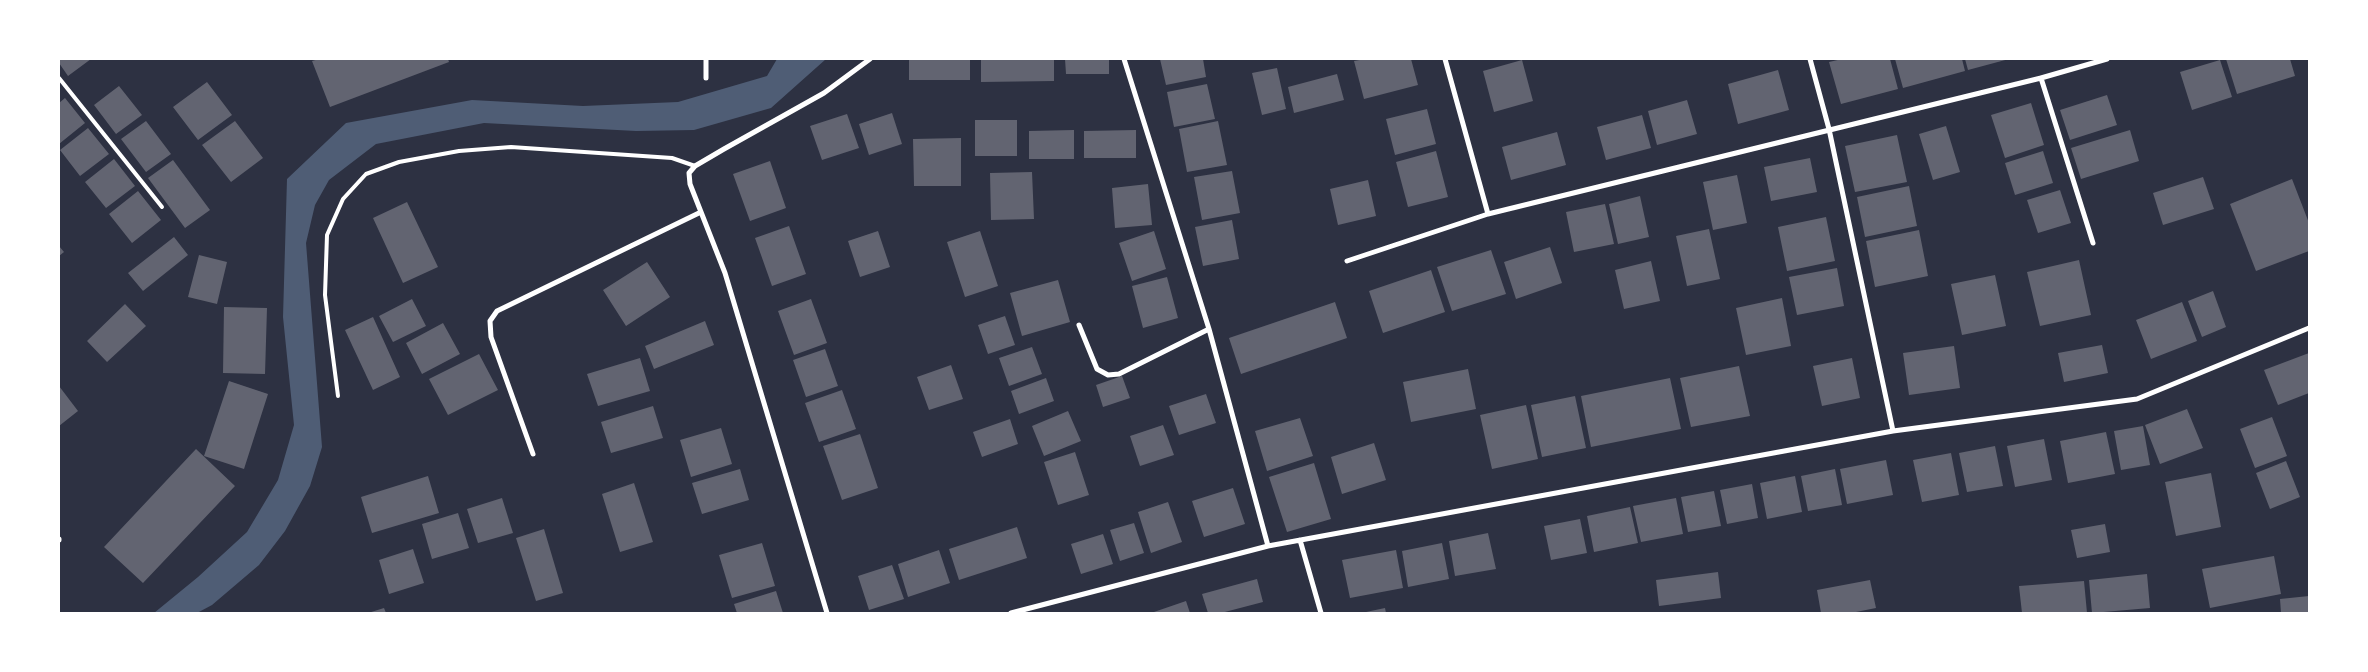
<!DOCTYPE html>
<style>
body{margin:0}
#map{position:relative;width:2368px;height:672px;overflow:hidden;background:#2d3142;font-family:"PT Sans Narrow",sans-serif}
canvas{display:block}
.frame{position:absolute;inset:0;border:60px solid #fff;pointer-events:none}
</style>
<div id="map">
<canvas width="2368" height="672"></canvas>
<div class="frame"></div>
</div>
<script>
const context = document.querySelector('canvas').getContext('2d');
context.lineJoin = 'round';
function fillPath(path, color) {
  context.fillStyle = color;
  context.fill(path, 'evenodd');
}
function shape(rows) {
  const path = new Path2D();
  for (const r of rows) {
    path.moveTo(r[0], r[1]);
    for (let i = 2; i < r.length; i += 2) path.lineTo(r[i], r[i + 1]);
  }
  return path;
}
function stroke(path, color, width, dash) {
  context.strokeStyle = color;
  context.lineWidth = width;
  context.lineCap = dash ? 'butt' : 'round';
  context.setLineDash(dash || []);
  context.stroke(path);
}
const water = shape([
 [777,59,826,59,771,108,694,130,636,131,484,123,376,144,329,180,315,205,306,243,322,447,310,486,285,531,259,565,212,605,197,613,154,613,198,577,247,532,278,480,294,425,283,317,287,179,346,123,472,100,583,106,678,102,767,76]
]);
const building = shape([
 [59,59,91,59,68,76,59,63],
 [319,59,448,59,449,62,330,107,312,61],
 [909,59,970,59,970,80,909,80],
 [981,59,1054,59,1054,81,981,82],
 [1065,59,1109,59,1109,74,1066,74],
 [1160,59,1203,59,1206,77,1166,85],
 [1365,59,1411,59,1418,85,1364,99,1354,61],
 [1842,59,1890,59,1898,89,1841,104,1829,62],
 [1895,59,1962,59,1965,71,1903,88],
 [1965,59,2009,59,1968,70],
 [2226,59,2290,59,2295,76,2237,94],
 [1522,60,1533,101,1494,112,1483,71],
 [2220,60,2232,97,2192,110,2180,72],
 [1277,68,1286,109,1262,115,1252,73],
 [1778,70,1789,110,1738,124,1728,84],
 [1337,74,1344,100,1294,113,1288,87],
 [207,82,232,115,198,140,173,107],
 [1207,84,1215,119,1174,127,1167,92],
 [119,86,142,115,116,134,94,105],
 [2107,95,2117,125,2070,140,2060,110],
 [65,98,85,123,59,144,59,103],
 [1687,100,1697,134,1657,145,1648,111],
 [2031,103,2044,145,2005,158,1991,115],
 [1427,109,1436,144,1395,155,1386,119],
 [892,113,902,144,869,155,859,124],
 [847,114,859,148,822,160,810,126],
 [1642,115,1651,148,1606,160,1597,127],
 [975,120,1017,120,1017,156,975,156],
 [146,121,171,154,146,172,121,139],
 [235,121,263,158,231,182,202,145],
 [1218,121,1227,165,1187,172,1179,129],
 [1946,126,1960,172,1933,180,1919,134],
 [88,128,109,154,80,176,60,150],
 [1074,130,1074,159,1029,159,1029,131],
 [1136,130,1136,158,1084,158,1084,131],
 [2130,130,2139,161,2081,179,2071,148],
 [1557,132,1566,165,1511,180,1502,147],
 [1897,135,1907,182,1855,192,1845,146],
 [961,138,961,186,914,186,913,139],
 [1436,151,1448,197,1408,207,1396,162],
 [2043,151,2053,183,2015,195,2005,163],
 [1810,158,1817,192,1771,201,1764,167],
 [114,159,135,186,106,208,85,182],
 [173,160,210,210,185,228,148,178],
 [770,161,786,208,750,221,733,174],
 [1232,171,1240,213,1202,220,1194,177],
 [1032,172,1034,219,991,220,990,173],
 [1737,175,1747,223,1713,230,1703,182],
 [2203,177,2214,209,2163,225,2153,193],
 [2292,179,2309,223,2309,251,2256,271,2230,204],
 [1368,180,1376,216,1338,225,1330,189],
 [1148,184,1152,225,1115,228,1112,188],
 [1909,186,1917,226,1865,237,1857,197],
 [2060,190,2071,223,2038,233,2027,200],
 [138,191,161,220,132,243,109,214],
 [1640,196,1649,237,1618,244,1609,204],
 [407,202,438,267,403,283,373,218],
 [1605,204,1614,244,1574,252,1566,212],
 [1826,217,1835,261,1787,271,1778,227],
 [1232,220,1239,259,1203,266,1195,227],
 [789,226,806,274,772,286,755,238],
 [1709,229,1720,279,1687,286,1676,236],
 [1919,230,1928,276,1875,287,1866,241],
 [878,231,890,267,860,277,848,241],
 [980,231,998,286,965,297,947,242],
 [1154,231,1166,269,1132,281,1119,243],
 [174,237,188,255,143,291,128,273],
 [59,246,64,252,59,256],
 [1550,247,1562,283,1516,299,1504,262],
 [1491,250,1506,294,1452,311,1437,267],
 [199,255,227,262,217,304,188,297],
 [2079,260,2091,315,2040,326,2027,272],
 [1651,261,1660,301,1624,309,1615,270],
 [647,262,670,297,626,326,603,290],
 [1837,268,1844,306,1797,315,1789,277],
 [1431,270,1445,312,1383,333,1369,291],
 [1995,275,2006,326,1962,335,1951,284],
 [1167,277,1178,318,1143,328,1132,286],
 [1058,280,1070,322,1022,336,1010,293],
 [2213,291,2226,327,2202,337,2188,301],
 [1782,298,1791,346,1746,355,1736,308],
 [412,299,426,326,393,342,379,316],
 [811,299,827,343,794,355,778,311],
 [1335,302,1347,338,1241,374,1229,338],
 [2182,302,2197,341,2151,359,2136,320],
 [125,304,146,326,107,362,87,341],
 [224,307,267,308,265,374,223,373],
 [1005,316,1015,345,988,354,978,325],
 [373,317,400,377,373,390,345,330],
 [705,321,714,345,654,369,645,346],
 [443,323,460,354,422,374,406,343],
 [2102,345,2108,373,2064,382,2058,353],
 [1954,346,1960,388,1909,395,1903,353],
 [1032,347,1042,374,1009,386,999,358],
 [825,349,838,386,806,397,793,360],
 [2309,353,2309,393,2278,405,2264,370],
 [479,354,498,390,448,415,429,379],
 [640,358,650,391,598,406,587,374],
 [1852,358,1860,398,1822,406,1813,366],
 [951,365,963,399,929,410,917,377],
 [1739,366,1750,416,1691,427,1680,378],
 [1468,369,1476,409,1411,422,1403,382],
 [1122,376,1130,398,1103,407,1096,385],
 [1046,378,1054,401,1019,414,1011,391],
 [1670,378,1681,429,1591,447,1581,396],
 [229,381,268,394,244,469,204,456],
 [59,386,78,411,59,426],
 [842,390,856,429,819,442,805,403],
 [1206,394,1216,423,1179,435,1169,406],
 [1575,396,1586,448,1542,457,1531,405],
 [1526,405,1538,459,1492,469,1480,415],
 [653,406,663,438,611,453,601,422],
 [2187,409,2203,448,2160,464,2145,425],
 [1068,411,1081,441,1044,456,1032,426],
 [2272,417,2287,456,2255,468,2240,429],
 [1300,418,1313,456,1267,471,1255,431],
 [1010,419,1018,444,982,457,973,432],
 [1163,425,1174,455,1140,466,1130,436],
 [2143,426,2150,465,2121,470,2114,431],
 [721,428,732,464,691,477,680,440],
 [2106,432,2115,474,2068,483,2060,441],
 [860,434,878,488,842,500,823,446],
 [2044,439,2052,480,2015,487,2007,446],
 [1374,443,1386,480,1342,494,1331,457],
 [1995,446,2003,486,1967,492,1959,453],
 [196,449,235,486,143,583,104,547],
 [1075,452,1089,495,1058,505,1044,462],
 [1951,453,1959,495,1922,502,1913,460],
 [1886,460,1893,495,1847,504,1840,469],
 [2286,461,2300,497,2270,509,2256,473],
 [1314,463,1331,519,1287,532,1269,477],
 [740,469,749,500,702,514,692,483],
 [1835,469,1842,505,1808,511,1801,476],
 [2211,473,2221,527,2176,536,2165,482],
 [428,476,439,513,372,533,361,497],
 [1795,476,1802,512,1767,519,1760,483],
 [634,483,653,542,620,552,602,494],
 [1752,484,1758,518,1727,524,1720,490],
 [1233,488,1245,524,1204,537,1192,501],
 [1714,491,1721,526,1688,532,1681,497],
 [502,498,513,533,478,543,467,509],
 [1676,498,1683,534,1641,542,1633,506],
 [1168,502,1182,542,1151,553,1138,512],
 [1630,507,1638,543,1594,552,1587,516],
 [458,513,469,548,432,559,422,524],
 [1580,519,1587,553,1551,560,1544,526],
 [1134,523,1144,553,1120,561,1110,530],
 [2105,524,2110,552,2077,558,2071,530],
 [1017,527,1027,558,959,580,949,549],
 [544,529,563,593,536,601,516,538],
 [1488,533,1496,569,1455,576,1449,541],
 [1103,534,1113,564,1081,574,1071,544],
 [762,543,775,586,732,598,719,555],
 [1442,543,1449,579,1408,587,1402,551],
 [413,549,424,583,389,594,379,560],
 [939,550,950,583,908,597,898,564],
 [1396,550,1403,588,1350,598,1342,560],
 [2274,556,2281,594,2210,608,2202,569],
 [892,565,904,599,869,610,858,576],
 [1718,572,1721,598,1659,606,1656,580],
 [2147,574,2150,608,2092,613,2089,580],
 [1257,579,1263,602,1221,613,1208,613,1202,594],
 [1870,580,1876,608,1851,613,1821,613,1817,590],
 [2084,581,2087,613,2022,613,2019,586],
 [776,591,783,613,737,613,734,604],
 [2309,596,2309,613,2281,613,2280,599],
 [1186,601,1190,613,1151,613],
 [384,608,386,613,368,613],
 [1385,608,1386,613,1366,613,1366,612]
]);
const service = shape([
 [59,78,162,207],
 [338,396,325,295,327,235,343,199,366,174,399,162,459,151,511,147,672,158,695,166]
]);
const minor = shape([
 [706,59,706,78],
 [1124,59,1209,329,1268,546],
 [1445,59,1488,214],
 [1810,59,1829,129,1893,431],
 [2041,78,2093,243],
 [1347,261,1488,214,2041,78,2107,59],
 [1079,325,1097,369,1108,375,1119,374,1209,329],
 [533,454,491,337,490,321,497,311,701,212],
 [59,539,59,540],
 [1300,540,1321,613],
 [827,613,725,273,690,184,689,173,695,166,724,149,824,93,870,59],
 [1011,613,1268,546,1893,431,2137,399,2309,328]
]);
fillPath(water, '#4f5d75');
fillPath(building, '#626471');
stroke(service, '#fff', 4);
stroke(minor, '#fff', 5);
</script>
